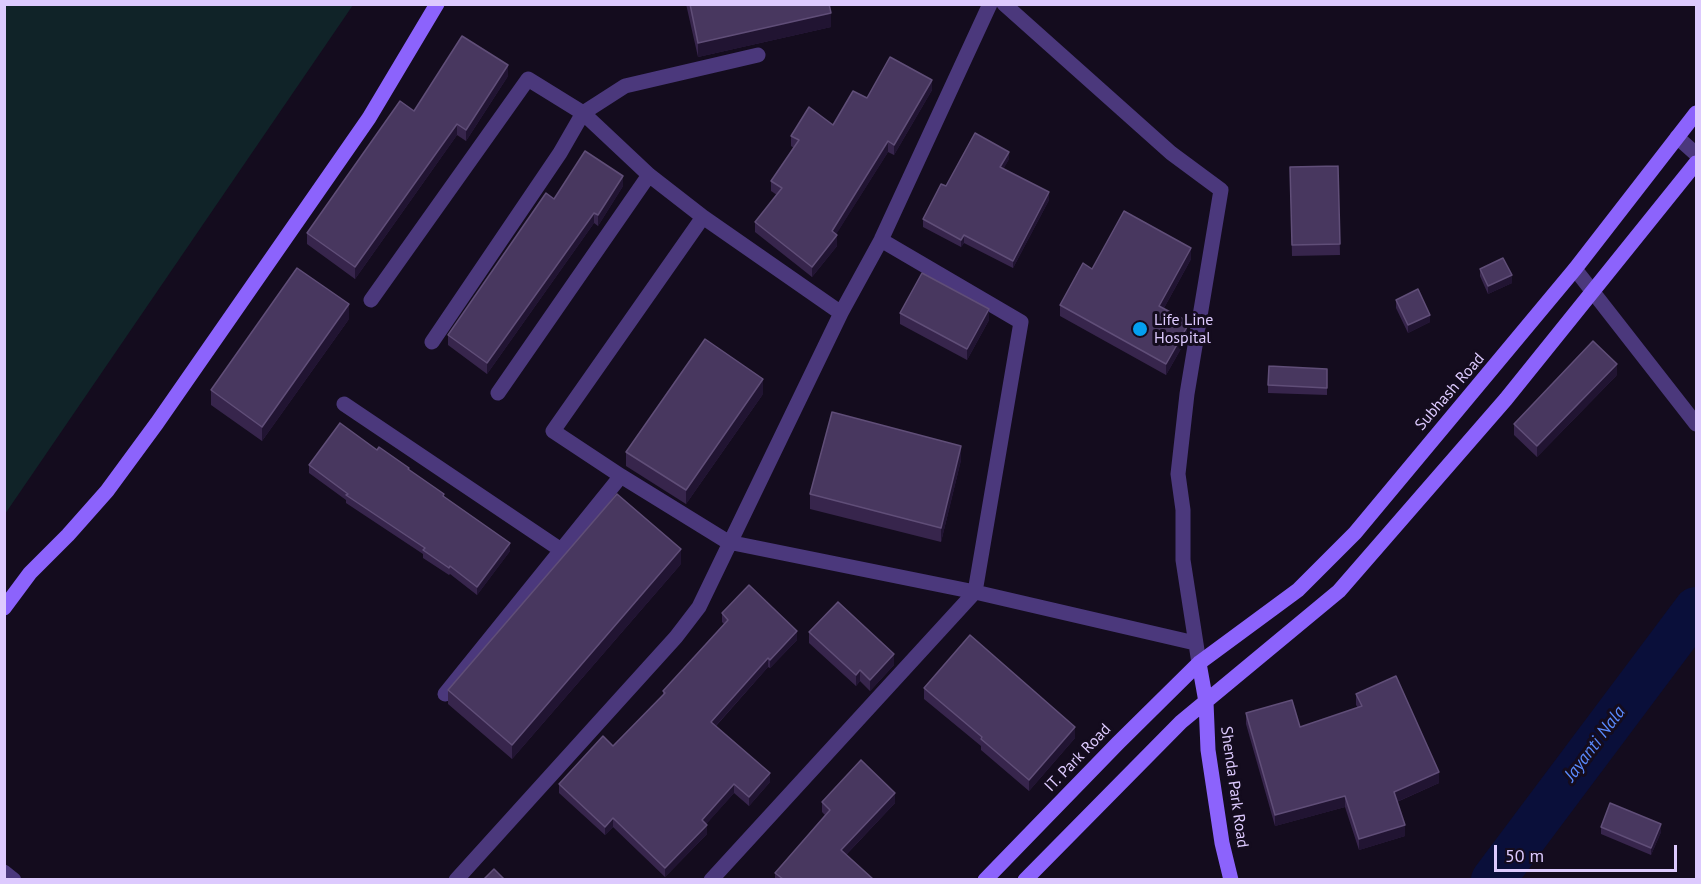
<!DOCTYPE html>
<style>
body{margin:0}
#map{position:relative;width:1701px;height:884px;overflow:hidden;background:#140c1e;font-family:"PT Sans",sans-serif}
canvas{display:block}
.frame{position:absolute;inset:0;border:6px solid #ddcafe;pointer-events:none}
.scale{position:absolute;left:1494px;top:845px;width:183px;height:27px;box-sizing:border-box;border:3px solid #ddcafe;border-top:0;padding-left:8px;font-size:18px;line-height:21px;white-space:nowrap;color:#ddcafe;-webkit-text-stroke:4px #140c1e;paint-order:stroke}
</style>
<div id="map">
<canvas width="1701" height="884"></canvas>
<div class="frame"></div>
<div class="scale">50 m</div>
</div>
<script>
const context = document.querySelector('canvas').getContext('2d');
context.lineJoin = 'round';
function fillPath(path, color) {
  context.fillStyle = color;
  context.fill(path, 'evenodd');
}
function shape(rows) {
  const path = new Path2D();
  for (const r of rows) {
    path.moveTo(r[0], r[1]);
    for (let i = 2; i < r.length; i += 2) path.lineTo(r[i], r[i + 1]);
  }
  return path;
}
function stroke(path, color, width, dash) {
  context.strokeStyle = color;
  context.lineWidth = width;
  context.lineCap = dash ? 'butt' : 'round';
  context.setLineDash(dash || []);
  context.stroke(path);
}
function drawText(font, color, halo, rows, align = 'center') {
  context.font = font + ' "PT Sans",sans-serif';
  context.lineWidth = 6;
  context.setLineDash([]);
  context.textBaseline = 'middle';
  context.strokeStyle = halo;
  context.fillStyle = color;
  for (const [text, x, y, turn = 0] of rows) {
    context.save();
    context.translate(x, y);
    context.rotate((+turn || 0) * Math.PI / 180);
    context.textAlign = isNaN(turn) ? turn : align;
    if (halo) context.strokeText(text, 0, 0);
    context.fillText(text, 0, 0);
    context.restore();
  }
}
const green = shape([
 [5,4,353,5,5,514,4,5]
]);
const river = shape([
 [1493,880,1696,609]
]);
const street = shape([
 [1004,4,1171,153,1221,190,1187,394,1178,474,1183,510,1183,560,1199,663],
 [1677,137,1696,154],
 [703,217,553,431,621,476,728,542,975,592,1021,322,881,240],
 [1575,269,1696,424],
 [371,300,528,79,583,113,649,175,703,217,841,313],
 [432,342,560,153,583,113,625,86,758,55],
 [498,393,649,175],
 [344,404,561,550],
 [445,694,621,476],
 [4,872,14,880],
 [456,880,676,637,699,607,841,313,881,240,990,4],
 [711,880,975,592,1195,643]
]);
const secondary = shape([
 [4,608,30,573,68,535,107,491,157,423,369,118,437,4],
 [1199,663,1206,702,1208,750,1222,843,1231,880],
 [985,880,1118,743,1199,663,1298,590,1355,533,1575,269,1696,113],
 [1025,880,1181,722,1339,591,1506,399,1696,163]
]);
const wall = shape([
 [686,4,829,4,831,27,698,57],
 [508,76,466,141,457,135,355,279,307,244,307,233,414,111],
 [932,90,894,155,888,152,836,234,837,246,812,277,755,232,755,222,777,195,771,191,771,181,794,148,791,146,791,136,833,125,867,98],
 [1009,159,1003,169,1049,200,1013,268,964,243,961,247,923,227,923,219,946,186],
 [1338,166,1340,255,1292,256,1290,167],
 [623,186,598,226,594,223,487,374,448,345,448,335,554,199],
 [1191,259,1164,308,1187,332,1187,338,1166,375,1060,316,1060,305,1092,269],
 [1480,269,1512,283,1488,294,1480,276],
 [1396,300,1430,322,1408,333,1396,308],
 [900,313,989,320,967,360,900,324],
 [349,319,262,441,211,405,211,390],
 [1327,369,1327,395,1268,393,1268,385],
 [1617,375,1537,457,1514,435,1514,424],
 [763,394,686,504,626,466,626,452],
 [377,450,409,470,444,497,510,551,477,595,450,574,449,575,423,558,423,554,346,503,346,500,309,473,309,465],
 [961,460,941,542,810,509,810,494],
 [681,564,512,759,448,704,448,690],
 [722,613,797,640,770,668,768,667,716,726,770,782,749,806,734,793,706,824,707,834,665,877,613,827,605,835,559,793,559,784,613,746,663,695,663,691,724,624,722,622],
 [809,632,894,665,870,691,860,681,856,686,809,643],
 [924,688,1075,738,1029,791,981,750,981,746,924,699],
 [1356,694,1439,783,1397,802,1405,836,1359,850,1345,807,1275,826,1246,724,1246,713,1300,727,1358,708,1356,705],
 [822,802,895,803,846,855,873,879,775,879,775,873,825,815,822,812],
 [1601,827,1661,832,1651,855,1601,834]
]);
const shadedWall = shape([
 [831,13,831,27,698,57,698,43],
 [508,65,508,76,466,141,466,130],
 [932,80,932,90,894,155,894,145],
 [457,124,457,135,355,279,355,267],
 [888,141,888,152,832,241,832,231],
 [1009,152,1009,159,1000,175,1000,167],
 [623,176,623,186,598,226,598,215],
 [1049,192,1049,200,1013,268,1013,261],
 [594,213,594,223,487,374,487,363],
 [837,235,837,246,812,277,812,267],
 [964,235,964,243,961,247,961,240],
 [1191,248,1191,259,1159,317,1159,306],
 [1512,275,1512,283,1488,294,1488,286],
 [349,304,349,319,262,441,262,427],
 [989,309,989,320,967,360,967,349],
 [1430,315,1430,322,1408,333,1408,325],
 [1187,321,1187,338,1166,375,1166,364],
 [1617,364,1617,375,1537,457,1537,446],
 [763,379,763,394,686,504,686,490],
 [961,446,961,460,941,542,941,528],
 [510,543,510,551,477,595,477,587],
 [681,549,681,564,512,759,512,745],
 [797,631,797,640,770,668,770,660],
 [894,654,894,665,870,691,870,680],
 [768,658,768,667,711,731,711,722],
 [860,670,860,681,856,686,856,675],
 [1075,727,1075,738,1029,791,1029,780],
 [1439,772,1439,783,1394,803,1394,792],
 [770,773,770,782,749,806,749,797],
 [734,784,734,793,702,829,702,820],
 [895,793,895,803,841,860,841,850],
 [1345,796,1345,807,1275,826,1275,815],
 [613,818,613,827,605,835,605,827],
 [1661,824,1661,832,1651,855,1651,848],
 [707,825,707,834,665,877,665,868],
 [1405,825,1405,836,1359,850,1359,839]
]);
const building = shape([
 [690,4,829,4,831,13,698,43,690,4],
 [462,36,508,65,466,130,457,124,355,267,307,233,400,101,414,111,462,36],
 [890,57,932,80,894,145,888,141,832,231,837,235,812,267,755,222,782,188,771,181,799,140,791,136,809,107,833,125,853,91,867,98,890,57],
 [975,133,1009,152,1000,167,1049,192,1013,261,964,235,961,240,923,219,941,184,946,186,975,133],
 [585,151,623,176,598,215,594,213,487,363,448,335,546,193,554,199,585,151],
 [1338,166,1340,244,1292,245,1290,167,1338,166],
 [1124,211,1191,248,1159,306,1187,321,1187,327,1166,364,1060,305,1083,263,1092,269,1124,211],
 [1503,258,1512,275,1488,286,1480,269,1503,258],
 [297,268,349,304,262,427,211,390,297,268],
 [922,273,989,309,967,349,900,313,922,273],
 [1418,289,1430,315,1408,325,1396,300,1418,289],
 [705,339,763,379,686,490,626,452,705,339],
 [1593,341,1617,364,1537,446,1514,424,1593,341],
 [1269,366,1327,369,1327,388,1268,385,1269,366],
 [832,412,961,446,941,528,810,494,832,412],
 [340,423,377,450,379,447,409,468,408,469,444,494,443,496,510,543,477,587,450,566,449,568,423,550,425,548,346,495,348,494,309,465,340,423],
 [617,494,681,549,512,745,448,690,617,494],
 [749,585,797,631,770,660,768,658,711,722,770,773,749,797,734,784,702,820,707,825,665,868,613,818,605,827,559,784,603,736,613,746,665,693,663,691,728,620,722,613,749,585],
 [838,602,894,654,870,680,860,670,856,675,809,632,838,602],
 [970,635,1075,727,1029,780,981,739,982,737,924,688,970,635],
 [1396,676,1439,772,1394,792,1405,825,1359,839,1345,796,1275,815,1246,713,1292,700,1300,727,1362,706,1356,694,1396,676],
 [861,760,895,793,841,850,873,879,783,879,775,873,830,810,822,802,861,760],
 [1610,803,1661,824,1651,848,1601,827,1610,803],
 [494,869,504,879,484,879,494,869]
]);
const markers = [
 [1140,329,8,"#049ff0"]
];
const poiNames = [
 ["Life Line",1154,320],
 ["Hospital",1154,338]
];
const streetNames = [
 ["Subhash Road",1450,392,-49],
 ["IT. Park Road",1078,758,-46],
 ["Shenda Park Road",1234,787,82]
];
const waterNames = [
 ["Jayanti Nala",1595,744,-53]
];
fillPath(green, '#102328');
stroke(river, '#0a0f3a', 44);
stroke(street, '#4b387c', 15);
stroke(secondary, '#8c63fc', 15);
fillPath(wall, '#37254c');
fillPath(shadedWall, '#211432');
fillPath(building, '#48375f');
stroke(building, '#604e78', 1.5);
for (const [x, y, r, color] of markers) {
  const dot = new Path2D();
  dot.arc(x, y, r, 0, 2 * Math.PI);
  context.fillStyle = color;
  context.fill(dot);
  stroke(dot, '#140c1e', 2);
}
drawText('16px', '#ddcafe', '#140c1e', poiNames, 'left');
drawText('16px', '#ddcafe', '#140c1e', streetNames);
drawText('italic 18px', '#5a8afc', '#140c1e', waterNames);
</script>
